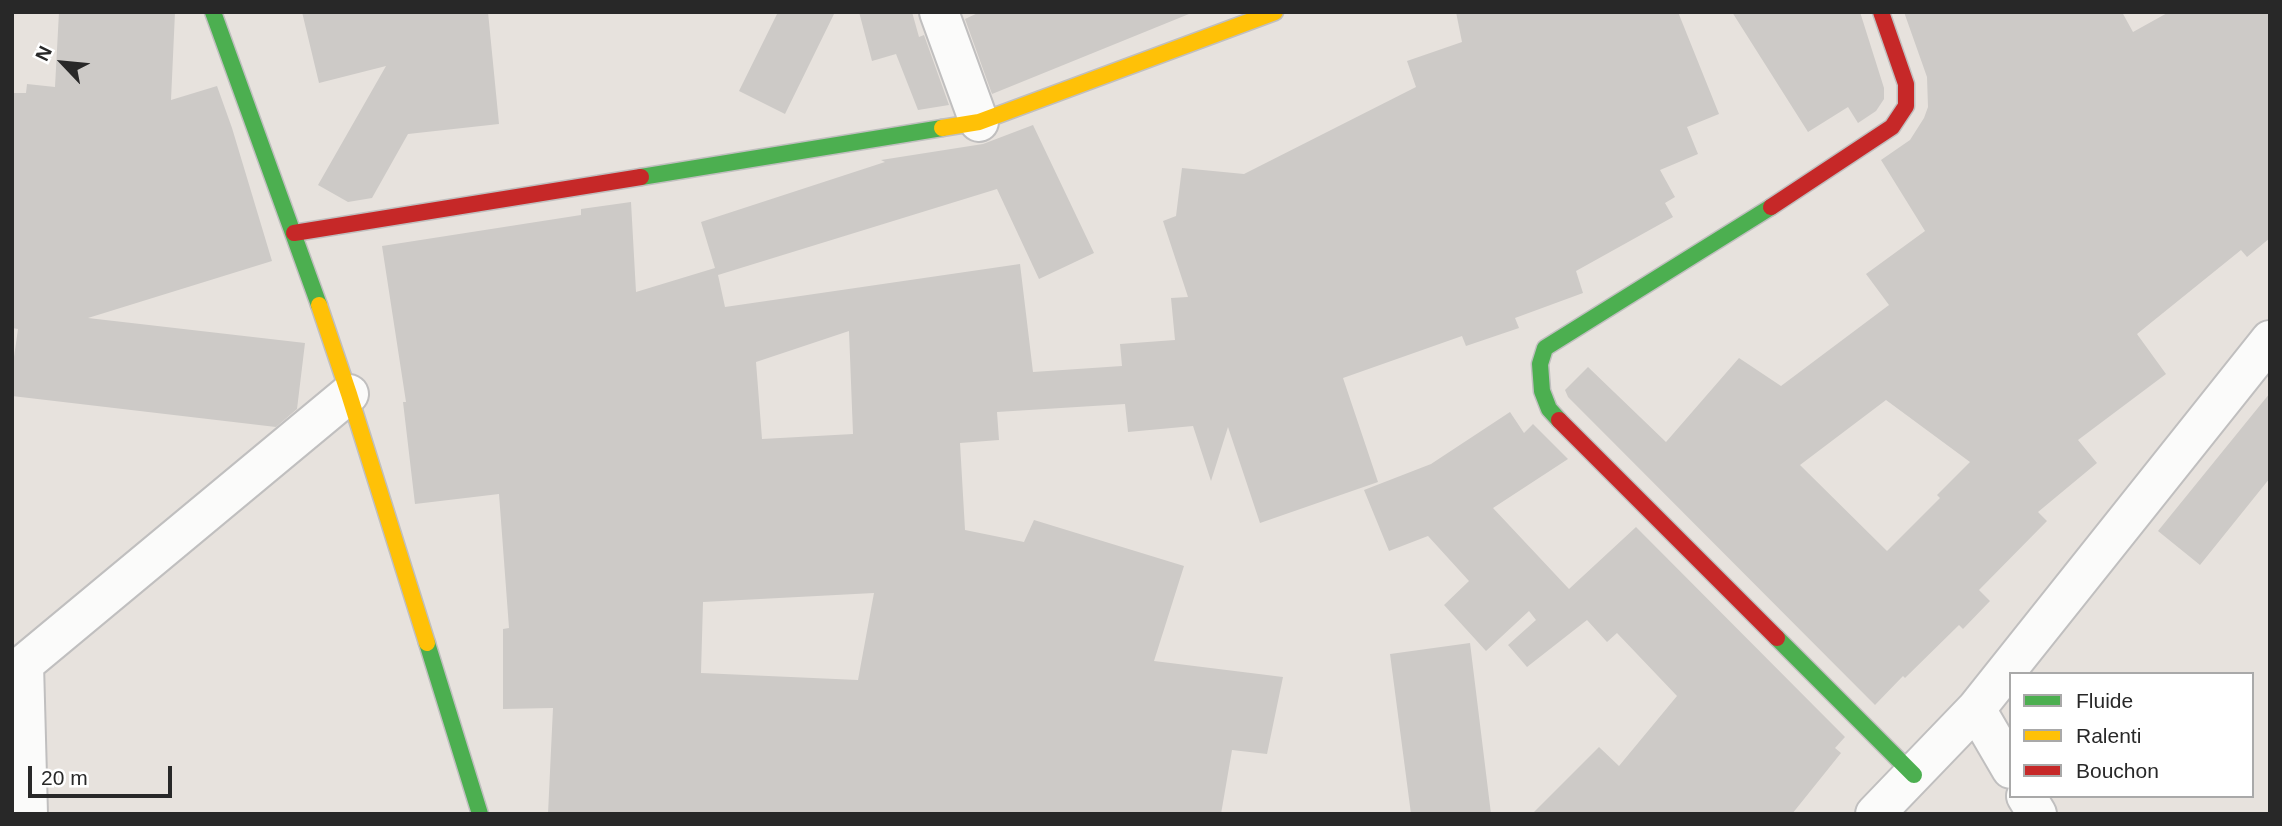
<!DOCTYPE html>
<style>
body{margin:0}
#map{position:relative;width:2282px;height:826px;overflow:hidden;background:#e7e2dd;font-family:Helvetica,sans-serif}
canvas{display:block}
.frame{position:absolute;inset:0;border:14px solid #282828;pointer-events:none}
.legend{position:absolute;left:2009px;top:672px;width:245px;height:126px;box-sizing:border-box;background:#fff;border:2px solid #a9a9a9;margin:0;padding:9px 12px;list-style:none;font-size:21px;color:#282828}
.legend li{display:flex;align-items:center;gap:14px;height:35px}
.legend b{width:35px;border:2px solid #a9a9a9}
.north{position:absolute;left:28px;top:28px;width:70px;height:70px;-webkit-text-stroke:5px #fff;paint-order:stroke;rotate:296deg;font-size:19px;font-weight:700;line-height:28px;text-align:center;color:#282828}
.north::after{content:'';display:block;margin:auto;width:24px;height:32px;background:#282828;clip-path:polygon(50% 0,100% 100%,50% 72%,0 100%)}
.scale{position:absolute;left:28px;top:766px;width:144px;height:32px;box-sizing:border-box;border:4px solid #282828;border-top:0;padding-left:9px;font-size:21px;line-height:24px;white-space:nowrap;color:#282828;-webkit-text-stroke:5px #fff;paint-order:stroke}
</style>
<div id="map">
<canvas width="2282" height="826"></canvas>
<div class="frame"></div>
<ul class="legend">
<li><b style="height:9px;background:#4caf50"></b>Fluide</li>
<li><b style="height:9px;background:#ffc107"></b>Ralenti</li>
<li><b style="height:9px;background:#c62828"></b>Bouchon</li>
</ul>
<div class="north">N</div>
<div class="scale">20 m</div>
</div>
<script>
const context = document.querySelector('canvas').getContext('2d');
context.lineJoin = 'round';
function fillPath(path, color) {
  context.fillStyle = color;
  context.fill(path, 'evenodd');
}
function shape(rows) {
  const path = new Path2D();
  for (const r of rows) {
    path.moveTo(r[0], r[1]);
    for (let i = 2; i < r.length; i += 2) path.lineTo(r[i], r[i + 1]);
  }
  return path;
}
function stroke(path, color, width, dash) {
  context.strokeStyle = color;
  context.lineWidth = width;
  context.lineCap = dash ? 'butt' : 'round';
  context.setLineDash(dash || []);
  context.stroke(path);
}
const building = shape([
 [59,12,175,12,171,100,217,86,232,128,272,261,88,318,305,343,297,409,276,427,12,396,12,371,18,329,12,328,12,93,26,93,27,84,55,87],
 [302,12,488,12,499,124,408,134,372,198,348,202,318,185,386,66,319,83],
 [778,12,835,12,785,114,739,91],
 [859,12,912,12,919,37,924,35,949,105,918,110,896,54,872,61],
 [980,12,1189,12,1189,14,992,94,965,19],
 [1456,12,1678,12,1719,114,1687,127,1698,154,1660,170,1675,197,1665,203,1673,217,1576,271,1583,293,1515,318,1519,328,1466,346,1462,336,1343,378,1378,482,1260,523,1228,427,1211,481,1193,426,1128,432,1125,404,997,412,999,440,960,443,965,530,1024,542,1034,520,1184,566,1154,661,1283,677,1267,754,1232,750,1221,814,548,814,553,708,503,709,503,629,509,628,499,494,415,504,403,402,406,402,382,246,581,215,581,209,631,202,636,292,715,268,701,222,885,162,881,160,983,144,1033,125,1094,253,1039,279,997,189,718,275,725,307,1020,264,1033,372,1122,366,1120,344,1175,340,1171,298,1188,297,1163,221,1176,216,1182,168,1244,174,1416,87,1407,61,1462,42],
 [849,331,853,434,762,439,756,362],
 [874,593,858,680,701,673,703,602],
 [1732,12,1860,12,1884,88,1884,99,1876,111,1858,123,1848,107,1808,132],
 [1904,12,2122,12,2133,32,2169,12,2270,12,2270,238,2247,257,2241,250,2137,334,2166,374,2078,440,2097,463,2038,512,2047,521,1979,590,1990,601,1963,629,1959,625,1905,678,1903,676,1875,705,1568,397,1565,390,1588,367,1666,442,1739,358,1781,386,1889,305,1866,274,1925,231,1881,160,1910,140,1924,118,1928,107,1927,77],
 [1886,400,1970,462,1937,495,1940,498,1887,551,1800,465],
 [2270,393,2270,478,2200,565,2158,531],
 [1510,412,1524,433,1533,424,1568,459,1493,508,1569,589,1636,527,1845,737,1835,748,1841,753,1792,814,1532,814,1599,747,1619,766,1677,696,1617,633,1607,642,1587,620,1527,667,1508,645,1536,620,1529,611,1486,651,1444,605,1469,581,1428,536,1389,551,1364,490,1431,464],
 [1470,643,1491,814,1411,814,1390,654]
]);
const street = shape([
 [939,12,979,122],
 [1976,709,2011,769],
 [2026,796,2037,814],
 [28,814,24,664,349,394],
 [1875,814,1976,709,2270,340]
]);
const fast = shape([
 [213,12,319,305],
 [641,177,942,128],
 [1559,420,1549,409,1542,391,1540,364,1545,348,1771,207],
 [1777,638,1914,775],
 [427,643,480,814]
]);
const slow = shape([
 [942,128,979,122,1275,12],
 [319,305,349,394,427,643]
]);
const jam = shape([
 [1771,207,1892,127,1906,106,1906,84,1881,12],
 [294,233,641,177],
 [1559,420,1777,638]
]);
fillPath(building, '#cdcac7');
stroke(street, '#c0bfbf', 42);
stroke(fast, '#c0bfbf', 19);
stroke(slow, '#c0bfbf', 19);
stroke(jam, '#c0bfbf', 19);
stroke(street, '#fbfbfa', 38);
stroke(fast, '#4caf50', 16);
stroke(slow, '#ffc107', 16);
stroke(jam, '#c62828', 16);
</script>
